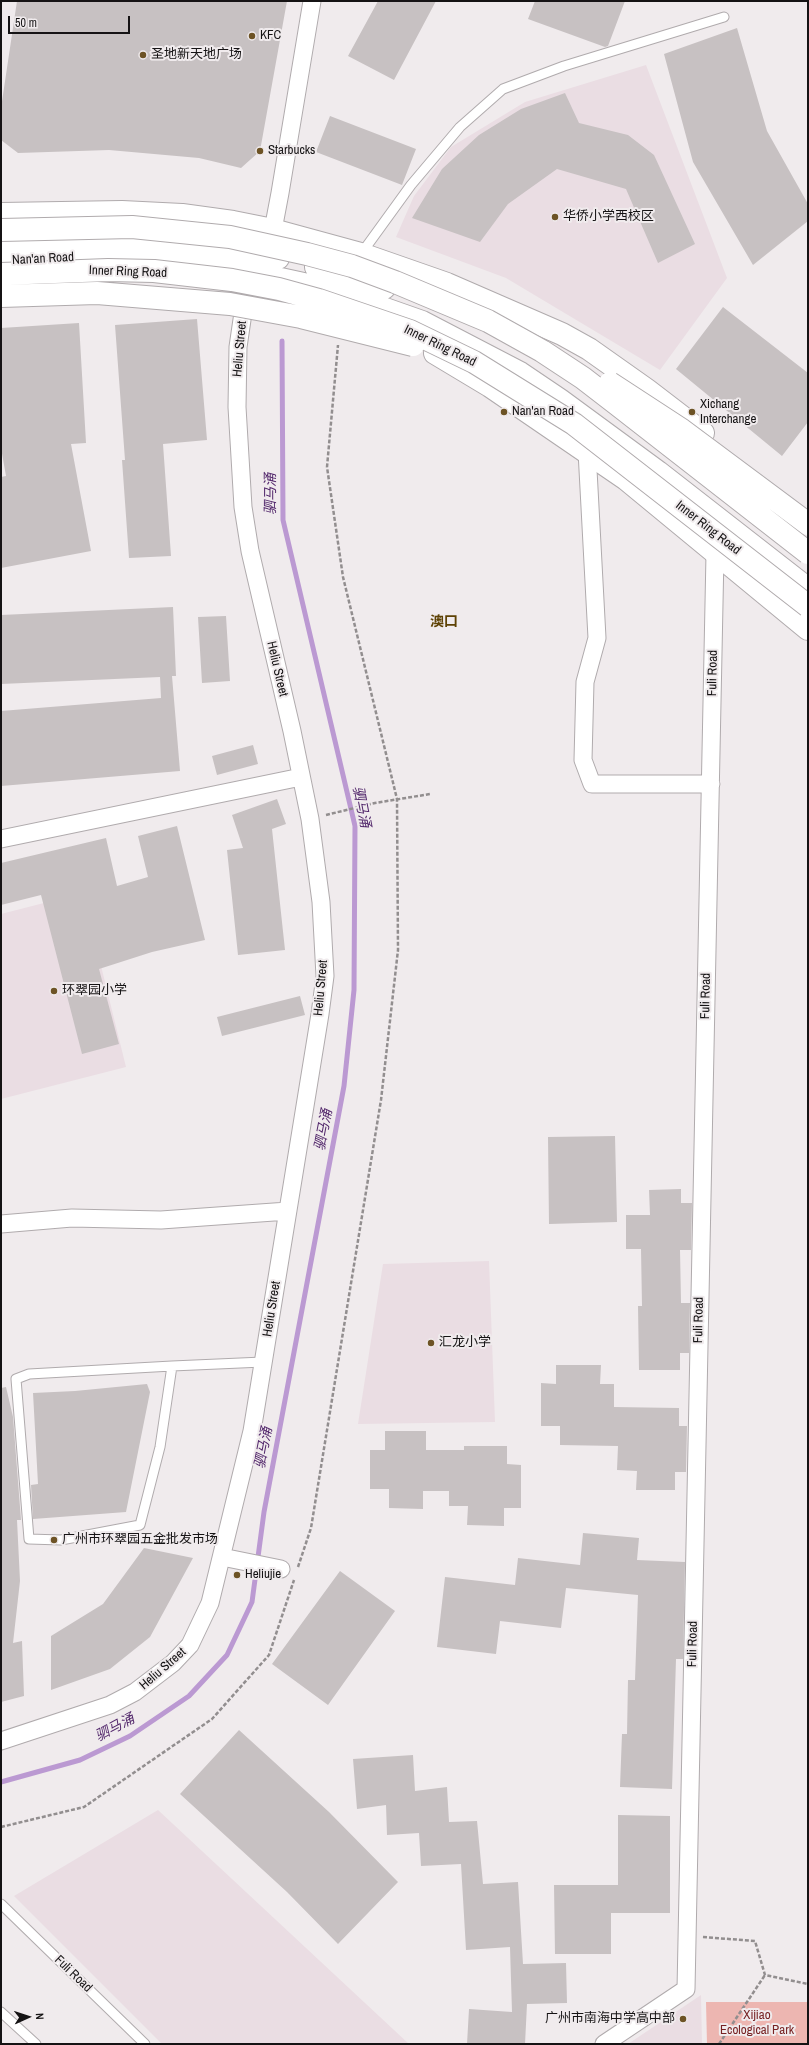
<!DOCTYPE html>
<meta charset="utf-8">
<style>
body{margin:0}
#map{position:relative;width:809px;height:2045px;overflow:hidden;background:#f0ebed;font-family:"Archivo Narrow",sans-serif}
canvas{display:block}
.frame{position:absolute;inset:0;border:2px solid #151314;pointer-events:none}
.north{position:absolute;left:8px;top:1997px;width:40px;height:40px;-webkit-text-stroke:3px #f0ebed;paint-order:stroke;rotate:87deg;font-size:11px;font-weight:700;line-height:16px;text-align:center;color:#151314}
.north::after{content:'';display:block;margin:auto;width:14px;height:18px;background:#151314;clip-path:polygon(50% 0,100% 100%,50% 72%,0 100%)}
.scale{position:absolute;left:8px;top:16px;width:122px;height:18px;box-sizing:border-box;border:2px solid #151314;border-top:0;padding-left:5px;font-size:12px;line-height:14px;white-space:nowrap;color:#151314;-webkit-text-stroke:3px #f0ebed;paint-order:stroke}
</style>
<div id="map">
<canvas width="809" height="2045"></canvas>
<div class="frame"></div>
<div class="north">N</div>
<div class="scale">50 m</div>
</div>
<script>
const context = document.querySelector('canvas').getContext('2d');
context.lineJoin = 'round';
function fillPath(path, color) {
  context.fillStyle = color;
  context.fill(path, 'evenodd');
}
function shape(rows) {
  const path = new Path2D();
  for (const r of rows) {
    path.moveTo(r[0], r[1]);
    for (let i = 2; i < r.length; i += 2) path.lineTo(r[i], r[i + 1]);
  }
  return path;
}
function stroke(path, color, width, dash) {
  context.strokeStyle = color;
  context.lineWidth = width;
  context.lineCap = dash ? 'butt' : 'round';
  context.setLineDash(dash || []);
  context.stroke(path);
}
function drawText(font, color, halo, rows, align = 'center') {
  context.font = font + ' "Archivo Narrow","Noto Sans SC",sans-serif';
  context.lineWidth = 4;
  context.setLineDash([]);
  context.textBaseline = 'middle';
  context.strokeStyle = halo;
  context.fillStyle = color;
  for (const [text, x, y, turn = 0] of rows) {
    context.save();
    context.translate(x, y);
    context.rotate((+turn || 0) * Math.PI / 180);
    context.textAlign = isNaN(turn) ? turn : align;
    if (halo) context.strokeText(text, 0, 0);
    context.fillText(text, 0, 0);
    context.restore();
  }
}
const built = shape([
 [646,65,727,278,660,370,506,278,396,237,414,196,451,147,525,102],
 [83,893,126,1067,1,1099,1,914],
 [489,1261,495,1422,358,1424,383,1264],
 [158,1810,409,2044,162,2044,14,1896],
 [701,1995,702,2044,628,2044]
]);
const green = shape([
 [706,2002,808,2002,808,2044,707,2044]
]);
const stream = shape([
 [1,1782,80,1760,130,1736,189,1696,227,1655,252,1602,264,1512,344,1086,354,990,355,826,283,520,282,341]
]);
const building = shape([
 [17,1,287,1,260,151,241,168,199,158,109,150,18,153,1,140,1,108],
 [378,1,436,1,394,80,348,56],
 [535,1,625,1,608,46,605,47,528,19],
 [737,28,767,131,808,204,808,221,753,265,693,162,664,54],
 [565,93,579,123,628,135,654,155,695,244,658,263,626,189,557,169,508,204,480,242,412,218,442,169,479,135,521,109],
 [330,116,416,149,402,185,316,152],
 [723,307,808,373,808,422,782,456,676,369],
 [197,319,207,440,163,444,171,556,129,558,122,460,125,460,115,325],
 [79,323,86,443,71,444,91,551,1,568,1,477,6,476,1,448,1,328],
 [173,607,176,676,172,676,180,771,1,786,1,711,161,698,160,677,1,684,1,615],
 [226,616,230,681,202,683,198,617],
 [253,745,258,764,217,775,212,756],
 [277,799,286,824,272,829,285,950,238,955,227,850,243,848,232,815],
 [177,826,205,940,152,952,99,969,119,1044,82,1054,41,895,1,905,1,863,106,838,117,886,148,877,138,836],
 [300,996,305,1015,222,1036,217,1017],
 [615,1136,617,1222,549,1224,548,1137],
 [681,1189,681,1203,692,1203,691,1250,680,1250,681,1303,690,1303,689,1353,680,1353,680,1370,639,1370,638,1306,642,1306,641,1249,626,1249,626,1215,650,1215,649,1190],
 [556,1365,601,1365,600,1384,614,1384,614,1407,679,1408,679,1426,687,1426,686,1472,675,1472,675,1490,636,1490,637,1471,617,1470,618,1446,560,1445,560,1426,541,1426,541,1383,556,1384],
 [147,1384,150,1392,126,1512,33,1519,31,1485,38,1484,33,1393,75,1391],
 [6,1387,13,1417,21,1520,17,1520,20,1581,13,1643,22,1641,24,1696,1,1702,1,1388],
 [385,1431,426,1431,426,1450,464,1450,464,1446,507,1446,507,1464,521,1465,521,1508,504,1508,504,1526,467,1525,468,1506,449,1506,449,1491,423,1491,423,1509,389,1508,389,1489,370,1489,370,1450,385,1450],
 [583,1533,639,1538,637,1560,685,1562,683,1659,676,1659,672,1789,620,1787,622,1734,627,1734,628,1680,635,1680,638,1595,566,1588,561,1628,500,1621,496,1654,437,1647,445,1577,515,1585,518,1558,580,1565],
 [144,1548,193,1558,150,1637,110,1669,51,1690,51,1636,103,1604],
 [340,1571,395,1611,328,1705,272,1664],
 [239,1730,329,1812,398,1882,338,1944,287,1892,180,1794],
 [413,1755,415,1791,447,1787,449,1822,477,1821,483,1884,518,1882,523,1964,566,1963,567,2003,527,2004,525,2044,467,2044,469,2009,512,2012,510,1947,466,1950,461,1864,421,1866,419,1833,387,1835,386,1805,357,1809,353,1759],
 [618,1815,670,1816,670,1913,611,1913,611,1954,555,1954,554,1885,618,1885]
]);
const path = shape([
 [326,815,375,803,430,794],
 [298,1567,311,1528,381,1100,398,950,397,799,343,577,327,467,338,345],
 [1,1827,84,1807,212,1719,269,1655,294,1580],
 [703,1937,755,1941,765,1975,808,1984],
 [719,2044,765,1975]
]);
const lane = shape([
 [361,254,411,185,460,127,503,89,564,66,724,17],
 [172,1366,160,1447,140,1525,61,1540,29,1539,16,1379,29,1374,172,1366,263,1362],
 [1,1904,145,2044],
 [1,2012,36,2044]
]);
const street = shape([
 [268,241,273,230,280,193,312,1],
 [592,445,587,451,597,638,585,682,583,760,592,784,711,784],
 [1,839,301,777],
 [1,1224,72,1218,161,1220,288,1211],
 [222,1557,281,1569],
 [1,1741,110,1705,135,1692,173,1663,190,1645,210,1603,252,1431,320,1014,325,976,321,902,310,819,292,731,250,551,243,507,237,407,238,347,244,306,256,273],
 [604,2044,686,1989,715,554]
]);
const secondary = shape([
 [1,214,122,212,182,215,233,222,273,230,361,254,447,284,562,334,589,349,647,390,703,433],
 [435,353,490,386,626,479,808,629]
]);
const primary = shape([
 [1,242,59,239,134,239,190,244,278,258],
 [1,261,70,257,136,257,230,268,331,290,422,322,520,373,560,400,658,472,808,589],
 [316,267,384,288]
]);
const highwayBridge = shape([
 [1,230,132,227,230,237,307,254,352,266,395,282,488,321,542,351,583,378,618,405,808,553],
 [1,274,108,270,154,271,232,280,279,289,319,300,410,331,474,362,574,424,808,606],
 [1,296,97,293,230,304,301,317,413,345],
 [610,383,682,430,808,524]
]);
const markers = [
 [252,36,4,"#6d5325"],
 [143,55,4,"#6d5325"],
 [260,151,4,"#6d5325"],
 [555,217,4,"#6d5325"],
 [504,412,4,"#6d5325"],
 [692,412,4,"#6d5325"],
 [54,991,4,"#6d5325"],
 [431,1343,4,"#6d5325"],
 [54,1540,4,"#6d5325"],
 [237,1575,4,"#6d5325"],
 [683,2019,4,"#6d5325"]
];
const poiNames = [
 ["KFC",260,36],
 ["圣地新天地广场",151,55],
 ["Starbucks",268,151],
 ["华侨小学西校区",563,217],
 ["Xichang",700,405],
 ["Interchange",700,420],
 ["Nan'an Road",512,412],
 ["环翠园小学",62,991],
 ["汇龙小学",439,1343],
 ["广州市环翠园五金批发市场",62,1540],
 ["Heliujie",245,1575],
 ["广州市南海中学高中部",675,2019,"right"]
];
const streetNames = [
 ["Nan'an Road",43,259,-3],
 ["Inner Ring Road",128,272,2],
 ["Inner Ring Road",440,346,26],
 ["Heliu Street",240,349,-85],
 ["Inner Ring Road",708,528,38],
 ["Heliu Street",277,669,77],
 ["Fuli Road",713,673,-89],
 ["Heliu Street",321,988,-85],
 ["Fuli Road",706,996,-89],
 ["Heliu Street",272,1309,-81],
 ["Fuli Road",699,1320,-89],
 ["Fuli Road",693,1644,-89],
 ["Heliu Street",163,1669,-41],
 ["Fuli Road",73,1974,44]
];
const parkNames = [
 ["Xijiao",757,2016],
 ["Ecological Park",757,2031]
];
const waterNames = [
 ["驷马涌",271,494,-90],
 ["驷马涌",361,807,79],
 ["驷马涌",324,1130,-79],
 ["驷马涌",264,1448,-79],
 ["驷马涌",115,1728,-28]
];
const neighbourhoodNames = [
 ["澳口",444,622]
];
fillPath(built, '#eadde3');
fillPath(green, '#edb6b1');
stroke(stream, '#bb99d2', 5);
fillPath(building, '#c7c1c2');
stroke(lane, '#b0abad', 11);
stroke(street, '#b0abad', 19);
stroke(secondary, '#b0abad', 24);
stroke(primary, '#b0abad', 24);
stroke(path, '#928e8f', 2.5, [4, 2]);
stroke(lane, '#fff', 9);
stroke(street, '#fff', 17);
stroke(secondary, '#fff', 22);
stroke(primary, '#fff', 22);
stroke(highwayBridge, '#b0abad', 24, []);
stroke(highwayBridge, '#fff', 22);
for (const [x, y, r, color] of markers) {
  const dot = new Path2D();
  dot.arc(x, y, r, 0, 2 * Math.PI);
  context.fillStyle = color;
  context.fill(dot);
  stroke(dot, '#f0ebed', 1.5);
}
drawText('13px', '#151314', '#f0ebed', poiNames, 'left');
drawText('13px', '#151314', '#f0ebed', streetNames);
drawText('13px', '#772223', '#f0ebed', parkNames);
drawText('italic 14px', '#52276b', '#f0ebed', waterNames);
drawText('bold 14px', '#5e4205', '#f0ebed', neighbourhoodNames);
</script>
